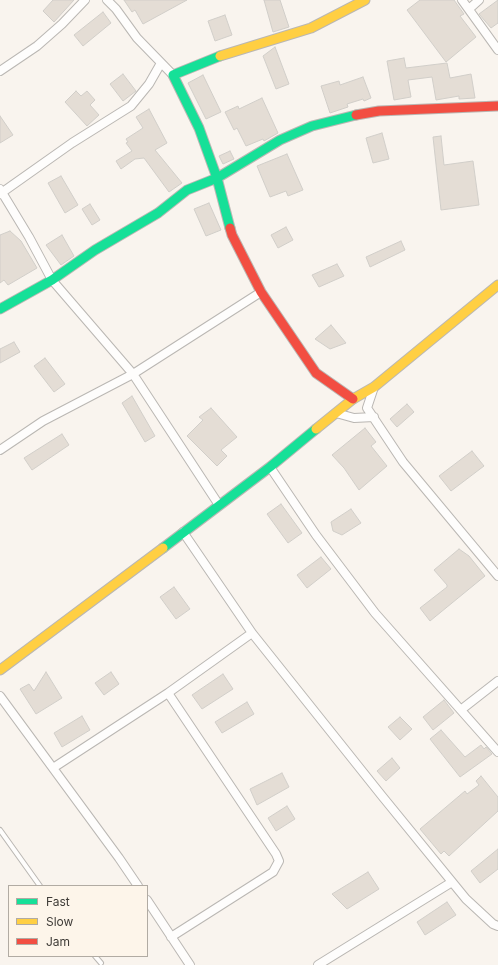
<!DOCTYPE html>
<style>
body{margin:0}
#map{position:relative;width:498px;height:965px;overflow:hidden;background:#f9f4ee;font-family:Inter,sans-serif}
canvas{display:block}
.legend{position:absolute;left:8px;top:885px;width:140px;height:72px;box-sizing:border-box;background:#fdf5ea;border:1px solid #b1aba3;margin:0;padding:5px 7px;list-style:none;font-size:12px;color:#3f3c38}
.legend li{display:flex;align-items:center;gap:8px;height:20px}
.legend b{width:20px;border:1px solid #b1aba3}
</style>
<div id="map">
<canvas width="498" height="965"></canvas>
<ul class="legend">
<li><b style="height:5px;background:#16e098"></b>Fast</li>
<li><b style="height:5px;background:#ffcf43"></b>Slow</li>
<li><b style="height:5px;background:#f24e42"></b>Jam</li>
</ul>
</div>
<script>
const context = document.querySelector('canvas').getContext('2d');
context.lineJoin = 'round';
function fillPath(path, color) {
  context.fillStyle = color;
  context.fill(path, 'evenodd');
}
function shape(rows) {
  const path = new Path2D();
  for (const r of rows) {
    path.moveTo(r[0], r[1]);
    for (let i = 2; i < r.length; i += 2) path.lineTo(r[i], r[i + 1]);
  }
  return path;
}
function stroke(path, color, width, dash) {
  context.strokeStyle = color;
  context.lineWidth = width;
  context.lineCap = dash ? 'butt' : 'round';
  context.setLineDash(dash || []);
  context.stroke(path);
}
const building = shape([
 [53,0,74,0,54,22,43,11,53,0],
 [124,0,187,0,143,24,135,10,132,12,124,0],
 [264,0,280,0,289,27,273,32,264,0],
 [420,0,454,0,464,14,460,16,476,37,446,62,407,10,420,0],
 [498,0,498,23,491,28,479,14,498,0],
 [103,12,111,23,83,46,74,35,103,12],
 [225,15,232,35,215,41,208,21,225,15],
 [275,47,289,84,276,89,263,56,275,47],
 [404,58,406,68,447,63,450,78,471,74,475,98,459,99,459,96,436,100,432,77,408,80,411,97,394,100,387,61,404,58],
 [123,74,136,91,123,101,110,84,123,74],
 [203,75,221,112,206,119,188,83,203,75],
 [363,77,371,98,364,101,363,99,347,104,348,107,330,113,321,86,339,81,340,85,363,77],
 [76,91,81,96,87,91,95,100,90,105,99,115,87,126,65,102,76,91],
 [262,98,278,133,264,141,263,139,246,146,237,128,234,130,225,112,238,106,239,109,262,98],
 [149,109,167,143,155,150,182,183,169,192,144,158,135,159,121,169,116,161,132,151,126,143,128,142,126,139,143,128,136,117,149,109],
 [0,116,13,135,0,143,0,116],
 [382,133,389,159,373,163,366,138,382,133],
 [441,136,444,165,473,161,479,205,441,210,433,137,441,136],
 [230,151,234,159,223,164,219,156,230,151],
 [287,154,303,190,288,196,286,191,270,197,257,166,287,154],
 [61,176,78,205,65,213,48,183,61,176],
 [209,203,221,230,206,236,194,209,209,203],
 [90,204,100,220,92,225,82,209,90,204],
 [286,227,293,240,278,248,271,235,286,227],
 [10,231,21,241,37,268,8,285,4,280,0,283,0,235,10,231],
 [62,235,74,256,61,265,46,245,62,235],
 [401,241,405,250,370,267,366,257,401,241],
 [337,264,344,276,319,287,312,275,337,264],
 [331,325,346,343,330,349,315,339,331,325],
 [14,342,20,352,0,363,0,349,14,342],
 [45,358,65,384,54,392,34,366,45,358],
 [132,396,155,436,145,442,122,403,132,396],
 [407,404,414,412,397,427,390,419,407,404],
 [211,408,237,437,221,450,227,456,217,466,187,436,203,420,199,417,211,408],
 [365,428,376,442,371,446,387,466,359,490,344,468,332,455,365,428],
 [62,434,69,445,32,470,24,458,62,434],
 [472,451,484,466,451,491,439,476,472,451],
 [281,504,302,533,288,543,267,514,281,504],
 [351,509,361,523,342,535,333,531,331,522,351,509],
 [459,549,469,556,485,576,430,621,420,608,447,587,447,585,434,570,459,549],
 [321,557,331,569,307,588,297,575,321,557],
 [174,587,190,609,176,619,160,597,174,587],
 [46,672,62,698,36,714,20,689,29,684,34,691,46,672],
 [111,672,119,684,104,695,95,683,111,672],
 [223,674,233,689,202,709,192,695,223,674],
 [444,700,454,713,433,730,423,717,444,700],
 [247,702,254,714,222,733,215,722,247,702],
 [82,716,90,730,62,747,54,733,82,716],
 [400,717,412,729,400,740,388,727,400,717],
 [441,730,465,757,481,745,484,749,486,747,492,754,460,777,430,739,441,730],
 [392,758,400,768,386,781,377,771,392,758],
 [282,773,289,787,257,805,250,789,282,773],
 [481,776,498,797,498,811,449,856,444,851,441,854,420,829,465,791,467,794,479,785,476,781,481,776],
 [287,806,295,819,276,831,268,818,287,806],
 [498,849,498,869,480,883,471,871,498,849],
 [368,872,379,889,347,909,332,894,368,872],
 [447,902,456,915,425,935,417,922,447,902]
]);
const lane = shape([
 [0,830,40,886],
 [95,956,101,963]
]);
const street = shape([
 [107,0,116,9,137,38,173,75],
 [462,0,498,50],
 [469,9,479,0],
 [0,71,37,46,62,24,85,0],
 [0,189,29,237,52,280,133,374,219,505],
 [0,194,72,143,131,106,149,84,161,63],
 [374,387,367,408,403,462,498,576],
 [336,413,354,418,374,417],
 [0,450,43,421,133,374,261,292],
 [270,467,316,535,375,613,498,752],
 [183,532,252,633,382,796,466,899,493,924,498,926],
 [168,693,276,854,279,861,273,872,171,937],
 [0,696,119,858,138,886],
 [462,709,498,681],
 [53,768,168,693,252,633],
 [147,900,190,965],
 [318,965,452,882]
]);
const fast = shape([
 [220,56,173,75,199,128,217,178,230,228],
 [0,309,52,280,95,250,158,213,187,190,217,178,280,140,312,126,356,115],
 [163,548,270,467,316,429]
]);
const slow = shape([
 [220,56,311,28,365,0],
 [316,429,353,399,374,387,498,285],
 [0,670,163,548]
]);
const jam = shape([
 [356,115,379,111,498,106],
 [230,228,232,235,261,292,316,373,353,399]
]);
fillPath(building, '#e4ddd5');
stroke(building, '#d1cec9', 1);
stroke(lane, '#bab7b3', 6);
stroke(street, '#bab7b3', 10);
stroke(fast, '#bab7b3', 11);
stroke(slow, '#bab7b3', 11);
stroke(jam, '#bab7b3', 11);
stroke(lane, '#fefdfc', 4);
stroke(street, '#fefdfc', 8);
stroke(fast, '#16e098', 9);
stroke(slow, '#ffcf43', 9);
stroke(jam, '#f24e42', 9);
</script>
